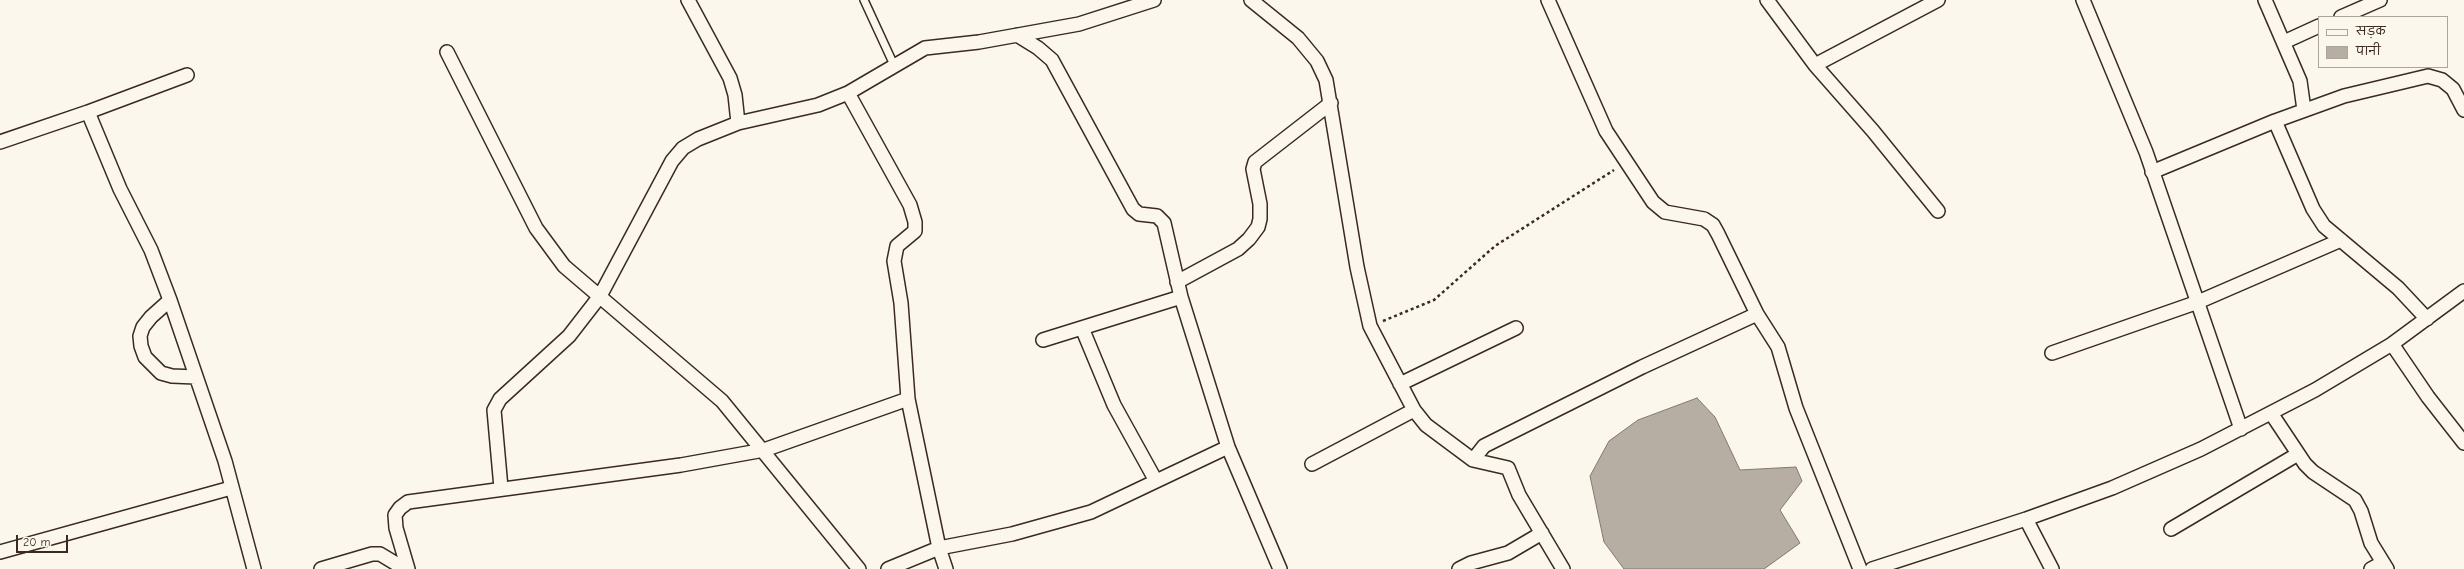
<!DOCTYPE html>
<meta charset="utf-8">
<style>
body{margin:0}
#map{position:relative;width:2464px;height:569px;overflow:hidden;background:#fbf7ec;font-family:"Comic Neue","Playpen Sans Deva",sans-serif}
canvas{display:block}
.legend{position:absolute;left:2318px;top:16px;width:130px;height:52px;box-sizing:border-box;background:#fbf7ec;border:1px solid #aea59a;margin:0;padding:5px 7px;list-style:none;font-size:12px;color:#3b2a1e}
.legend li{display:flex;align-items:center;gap:8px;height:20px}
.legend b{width:20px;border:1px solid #aea59a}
.scale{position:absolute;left:16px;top:535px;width:52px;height:18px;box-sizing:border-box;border:2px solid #3b2a1e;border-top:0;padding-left:5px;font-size:12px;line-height:14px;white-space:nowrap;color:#3b2a1e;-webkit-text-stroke:3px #fbf7ec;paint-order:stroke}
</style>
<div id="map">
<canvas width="2464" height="569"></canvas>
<ul class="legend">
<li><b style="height:5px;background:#fbf7ec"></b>सड़क</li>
<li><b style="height:11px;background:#b6aea2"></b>पानी</li>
</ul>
<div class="scale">20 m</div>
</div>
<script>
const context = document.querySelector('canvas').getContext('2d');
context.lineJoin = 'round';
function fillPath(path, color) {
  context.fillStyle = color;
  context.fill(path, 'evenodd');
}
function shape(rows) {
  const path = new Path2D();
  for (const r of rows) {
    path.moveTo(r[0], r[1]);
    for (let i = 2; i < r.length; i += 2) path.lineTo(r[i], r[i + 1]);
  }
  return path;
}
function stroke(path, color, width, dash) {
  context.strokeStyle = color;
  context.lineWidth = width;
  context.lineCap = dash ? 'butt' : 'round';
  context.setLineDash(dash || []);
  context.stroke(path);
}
const water = shape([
 [1697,398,1715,417,1740,470,1796,467,1802,481,1780,510,1800,543,1764,569,1624,569,1604,542,1590,476,1609,441,1638,420,1697,398]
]);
const path = shape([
 [1383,321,1434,300,1495,246,1614,170]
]);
const service = shape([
 [864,0,894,65]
]);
const minor = shape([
 [688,0,730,78,735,95,738,123],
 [1251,0,1298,38,1317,61,1326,80,1357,267,1370,326,1414,410,1426,425,1473,460,1508,468,1519,495,1563,569],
 [1548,0,1606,131,1653,202,1665,212,1704,219,1713,225,1718,234,1757,314,1778,347,1796,408,1860,569],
 [1767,0,1815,65,1873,131,1938,211],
 [2083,0,2146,152,2241,429],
 [2265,0,2300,81,2304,110],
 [2341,17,2380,0],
 [1017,35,1038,48,1052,60,1133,209,1139,214,1157,216,1164,223,1181,297,1228,447,1280,569],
 [2284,42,2319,26],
 [447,52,536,228,564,266,722,401,859,569],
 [1815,65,1938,0],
 [848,93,910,205,915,222,915,231,897,246,894,261,901,303,908,399,939,548,946,569],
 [88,112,120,189,151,250,170,300,225,461,254,569],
 [2275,121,2313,209,2324,226,2398,288,2427,319],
 [0,142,88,112,187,75],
 [2152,172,2275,121,2344,96,2428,76,2442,80,2453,89,2464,110],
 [1177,282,1238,249,1249,239,1258,227,1260,219,1260,204,1253,169,1255,162,1331,103],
 [170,300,151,317,143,327,140,336,141,346,145,357,161,373,172,376,196,377],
 [1082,328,1114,405,1156,481],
 [1043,340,1181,297],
 [2392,344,2428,397,2464,443],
 [2052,353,2198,302,2341,240],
 [1400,384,1516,328],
 [2271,413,2305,464,2313,472,2355,500,2361,511,2371,543,2387,569],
 [1473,460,1484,446,1642,367,1757,314],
 [1312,464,1414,410],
 [501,488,494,410,500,399,569,336,600,296,672,161,683,148,698,139,738,123,818,105,848,93,925,48,979,42,1079,24,1154,0],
 [2026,519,2052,569],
 [2171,529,2298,454],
 [0,552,231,488],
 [321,569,372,554,380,554,405,569],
 [408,569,396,528,395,515,400,508,408,502,681,465,764,450,908,399],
 [888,569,939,548,1012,534,1091,512,1228,447],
 [1459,569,1471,563,1508,553,1542,533],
 [1872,569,2026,519,2112,488,2201,449,2315,390,2392,344,2464,291],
 [2371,569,2382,563]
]);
fillPath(water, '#b6aea2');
stroke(water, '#85796d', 1);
stroke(service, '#3b2a1e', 10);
stroke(minor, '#3b2a1e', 16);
stroke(path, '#3b2a1e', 2.5, [3, 3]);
stroke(service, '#fbf7ec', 7);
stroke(minor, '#fbf7ec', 13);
</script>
